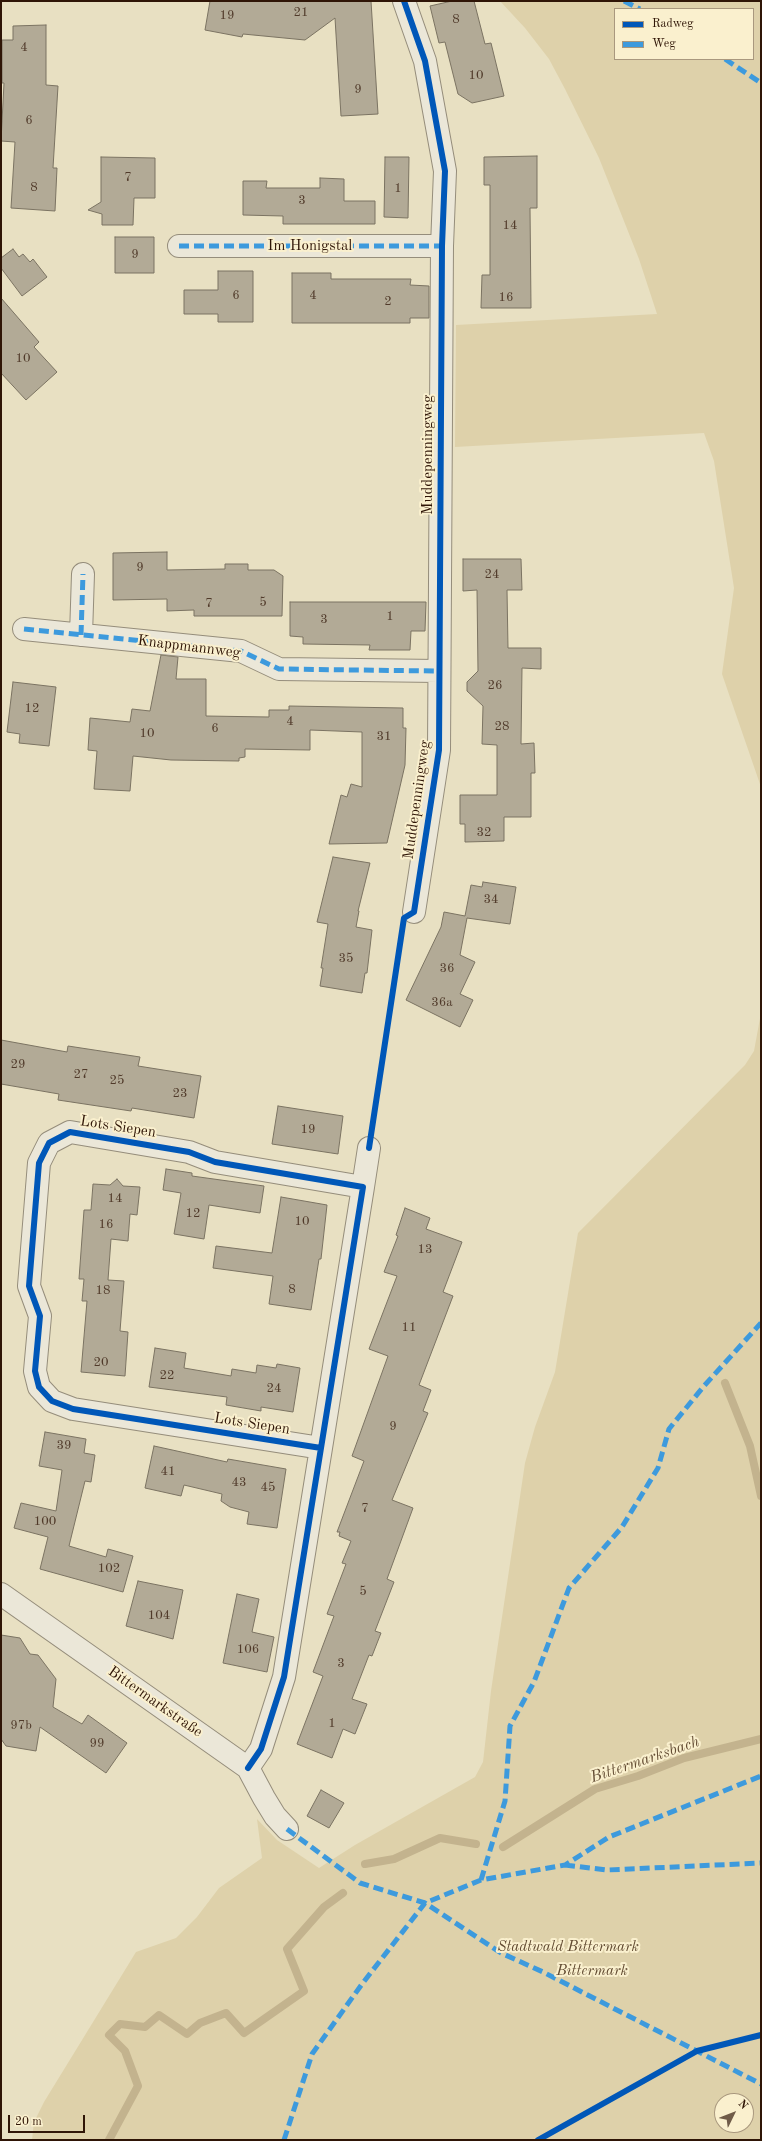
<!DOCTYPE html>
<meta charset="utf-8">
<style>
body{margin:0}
#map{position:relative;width:762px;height:2141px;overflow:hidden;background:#e8e0c2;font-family:"Old Standard TT",serif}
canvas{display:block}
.frame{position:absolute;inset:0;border:2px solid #2f1506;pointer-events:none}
.legend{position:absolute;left:614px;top:8px;width:140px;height:52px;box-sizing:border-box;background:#faf0ce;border:1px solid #a9987e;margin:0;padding:5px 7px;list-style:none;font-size:12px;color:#2f1506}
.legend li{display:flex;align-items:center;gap:8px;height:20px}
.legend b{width:20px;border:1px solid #a9987e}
.north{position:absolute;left:714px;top:2093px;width:40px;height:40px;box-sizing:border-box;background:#faf0ce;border:1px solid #a9987e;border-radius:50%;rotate:47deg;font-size:11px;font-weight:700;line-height:16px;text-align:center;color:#2f1506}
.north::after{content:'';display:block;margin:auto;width:14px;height:18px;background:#705c48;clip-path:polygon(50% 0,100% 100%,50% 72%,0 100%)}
.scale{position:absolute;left:8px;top:2115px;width:77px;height:18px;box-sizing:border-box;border:2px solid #2f1506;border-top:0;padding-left:5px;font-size:12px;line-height:14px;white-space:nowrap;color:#2f1506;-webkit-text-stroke:3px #faf0ce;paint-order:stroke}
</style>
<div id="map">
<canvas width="762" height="2141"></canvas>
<div class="frame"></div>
<ul class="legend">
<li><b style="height:5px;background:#0057b8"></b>Radweg</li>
<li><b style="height:5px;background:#3d9add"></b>Weg</li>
</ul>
<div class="north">N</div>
<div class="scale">20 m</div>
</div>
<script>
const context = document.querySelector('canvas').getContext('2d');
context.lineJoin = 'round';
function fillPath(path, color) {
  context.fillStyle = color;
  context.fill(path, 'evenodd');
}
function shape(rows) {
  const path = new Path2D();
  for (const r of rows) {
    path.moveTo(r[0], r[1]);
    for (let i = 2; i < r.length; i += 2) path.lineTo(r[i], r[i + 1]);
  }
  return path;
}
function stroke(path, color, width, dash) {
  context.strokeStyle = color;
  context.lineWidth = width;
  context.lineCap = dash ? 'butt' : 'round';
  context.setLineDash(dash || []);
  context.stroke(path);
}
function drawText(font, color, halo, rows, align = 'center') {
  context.font = font + ' "Old Standard TT",serif';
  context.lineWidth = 4;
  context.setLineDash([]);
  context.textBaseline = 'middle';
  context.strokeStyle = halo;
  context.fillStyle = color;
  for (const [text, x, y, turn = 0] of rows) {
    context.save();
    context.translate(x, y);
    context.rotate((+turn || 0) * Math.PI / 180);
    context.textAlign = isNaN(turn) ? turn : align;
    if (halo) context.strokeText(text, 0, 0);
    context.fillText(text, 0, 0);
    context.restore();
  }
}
const green = shape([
 [500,1,761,1,761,787,722,674,734,588,714,461,704,433,455,447,456,325,657,314,639,259,599,158,565,89,549,59,525,28],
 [615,9,753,9,753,59,615,59],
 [761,1013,761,2140,32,2140,34,2122,44,2102,136,1952,176,1938,197,1917,219,1888,262,1858,257,1819,277,1840,319,1868,355,1845,475,1777,483,1762,491,1691,525,1463,535,1427,555,1372,578,1233,745,1065,754,1051],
 [722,2101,746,2101,746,2125,722,2125]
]);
const stream = shape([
 [725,1383,750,1446,761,1496],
 [503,1847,595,1789,638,1776,684,1758,761,1739],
 [365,1864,394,1859,440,1838,476,1844],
 [109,2140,138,2086,125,2051,109,2035,120,2024,145,2027,159,2015,187,2034,200,2023,226,2013,244,2033,304,1991,287,1949,324,1907,343,1893]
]);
const building = shape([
 [210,1,371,1,378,114,341,116,335,18,305,40,243,34,242,37,205,30,210,1],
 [452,1,474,1,485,44,491,43,504,96,472,103,458,94,445,42,439,43,430,6,452,1],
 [46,25,46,85,58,86,53,168,57,168,55,211,11,208,15,142,1,141,4,83,2,83,2,40,13,40,13,26,46,25],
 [537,156,537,208,530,208,531,308,481,308,482,275,490,275,490,185,484,185,484,157,537,156],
 [101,157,155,158,155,198,134,198,133,225,102,225,102,214,88,210,101,202,101,157],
 [385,157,409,157,408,218,384,217,385,157],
 [320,178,344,179,344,201,375,201,375,224,283,224,283,216,243,215,243,181,267,181,266,188,320,188,320,178],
 [115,237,154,237,154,273,115,273,115,237],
 [13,249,19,257,23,254,30,262,33,259,47,277,22,296,1,268,1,258,13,249],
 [218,271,253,271,253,322,218,322,218,314,184,314,184,290,218,290,218,271],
 [292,273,331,273,331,279,411,279,410,285,429,286,429,318,410,318,410,323,292,323,292,273],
 [1,298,39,342,34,347,57,372,26,400,1,373,1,298],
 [167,552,167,570,225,569,225,564,248,564,248,570,274,570,283,576,282,616,194,616,194,610,167,611,167,599,113,600,113,553,167,552],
 [463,559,521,559,522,590,507,590,508,648,541,648,541,669,522,668,521,744,534,743,535,773,531,773,531,817,504,817,504,841,465,842,465,824,460,824,460,795,497,795,497,745,482,744,483,706,467,691,467,682,478,671,477,590,463,591,463,559],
 [290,602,426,602,425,631,411,631,410,650,369,650,370,645,303,644,303,637,290,636,290,602],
 [161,655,178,657,176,679,206,679,206,716,269,717,269,710,289,710,289,706,403,708,403,728,406,728,405,765,387,843,329,844,341,795,347,797,351,784,362,787,362,732,310,730,310,750,245,749,245,757,239,758,239,761,171,760,133,756,130,791,94,789,97,751,88,750,90,718,130,722,132,709,150,711,161,655],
 [13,682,56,687,49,746,19,743,20,734,7,732,13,682],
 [333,857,370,863,358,911,359,911,356,927,372,930,367,973,365,973,362,993,320,986,323,968,321,968,328,924,317,922,333,857],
 [483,882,516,887,510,924,467,918,460,955,475,962,460,994,473,1000,460,1027,406,1000,441,927,444,912,465,916,471,885,482,887,483,882],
 [1,1040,67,1052,68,1046,140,1057,138,1066,201,1076,194,1118,132,1108,131,1111,58,1100,59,1094,1,1084,1,1040],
 [278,1106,343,1116,338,1154,272,1144,278,1106],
 [166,1169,192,1173,192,1176,264,1186,260,1213,209,1205,204,1239,174,1234,181,1193,163,1190,166,1169],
 [117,1179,123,1186,140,1187,137,1215,130,1214,128,1241,111,1239,108,1280,124,1281,120,1331,128,1332,125,1376,81,1372,87,1301,82,1301,84,1279,79,1279,84,1210,91,1210,93,1184,110,1185,117,1179],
 [281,1197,327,1205,321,1259,319,1259,311,1310,269,1304,273,1276,213,1268,216,1246,272,1253,281,1197],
 [405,1208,430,1218,426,1229,462,1242,443,1292,453,1296,419,1385,431,1390,423,1411,428,1413,392,1500,413,1508,387,1579,394,1582,375,1631,381,1633,372,1656,369,1655,352,1699,367,1704,355,1734,343,1729,332,1758,297,1744,323,1676,313,1672,334,1616,327,1614,346,1564,342,1563,351,1541,339,1536,340,1532,337,1532,364,1461,352,1456,388,1356,369,1349,397,1276,384,1272,398,1236,396,1235,405,1208],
 [155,1348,186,1353,184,1368,231,1376,232,1369,256,1373,257,1365,276,1368,277,1364,300,1368,293,1412,261,1407,261,1411,226,1405,227,1397,149,1387,155,1348],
 [45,1432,86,1439,84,1453,95,1455,91,1482,85,1481,69,1546,106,1557,108,1549,133,1556,123,1592,40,1569,48,1537,14,1528,21,1503,56,1511,62,1470,39,1466,45,1432],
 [154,1446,227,1462,228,1459,286,1469,277,1528,247,1524,249,1512,230,1507,221,1501,222,1494,184,1485,181,1496,145,1488,154,1446],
 [138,1581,183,1590,173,1639,126,1626,138,1581],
 [237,1594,259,1599,252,1632,274,1637,267,1672,223,1663,237,1594],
 [1,1635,20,1638,30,1654,38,1655,56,1679,53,1707,82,1724,88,1715,127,1743,106,1773,40,1727,36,1751,6,1746,1,1739,1,1635],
 [321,1790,344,1803,329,1828,307,1816,321,1790]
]);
const minor = shape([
 [404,1,425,61,445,171,442,246,439,750,414,912],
 [179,246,442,246],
 [24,629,241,651,279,669,438,671],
 [81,635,83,574],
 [363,1187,369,1148],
 [1,1594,248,1768,264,1798,275,1816,287,1829],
 [248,1768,261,1749,284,1677,321,1448,363,1187,215,1162,189,1152,70,1132,49,1143,39,1163,29,1286,40,1316,35,1371,39,1387,52,1401,73,1409,321,1448]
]);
const quiet = shape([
 [624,1,640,9],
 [725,59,761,83],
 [179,246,442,246],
 [24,629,241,651,279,669,438,671],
 [81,635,83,574],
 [287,1829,360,1883,425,1903,501,1953,543,1972,761,2084],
 [565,1865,607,1870,761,1863],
 [481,1880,505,1801,510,1726,534,1682,569,1588,622,1527,658,1468,669,1429,704,1386,761,1323],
 [284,2140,312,2054,362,1984,425,1903,481,1880,565,1865,609,1837,761,1776]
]);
const cycleway = shape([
 [369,1148,404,918,414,912,439,750,442,246,445,171,425,61,404,1],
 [248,1768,261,1749,284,1677,321,1448,363,1187,215,1162,189,1152,70,1132,49,1143,39,1163,29,1286,40,1316,35,1371,39,1387,52,1401,73,1409,321,1448],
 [538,2140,697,2051,761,2035]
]);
const numberNames = [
 ["21",301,13],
 ["19",227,16],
 ["8",456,20],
 ["4",24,48],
 ["10",476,76],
 ["9",358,90],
 ["6",29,121],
 ["7",128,178],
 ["8",34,188],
 ["1",398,189],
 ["3",302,201],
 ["14",510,226],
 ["9",135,255],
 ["6",236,296],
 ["4",313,296],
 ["16",506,298],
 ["2",388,302],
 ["10",23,359],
 ["9",140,568],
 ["24",492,575],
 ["5",263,603],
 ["7",209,604],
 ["1",390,617],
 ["3",324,620],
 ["26",495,686],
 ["12",32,709],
 ["4",290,722],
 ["28",502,727],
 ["6",215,729],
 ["10",147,734],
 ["31",384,737],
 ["32",484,833],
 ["34",491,900],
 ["35",346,959],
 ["36",447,969],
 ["36a",442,1003],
 ["29",18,1065],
 ["27",81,1075],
 ["25",117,1081],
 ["23",180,1094],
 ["19",308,1130],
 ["14",115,1199],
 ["12",193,1214],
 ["10",302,1222],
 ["16",106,1225],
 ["13",425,1250],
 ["8",292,1290],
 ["18",103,1291],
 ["11",409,1328],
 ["20",101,1363],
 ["22",167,1376],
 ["24",274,1389],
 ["9",393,1427],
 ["39",64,1446],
 ["41",168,1472],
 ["43",239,1483],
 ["45",268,1488],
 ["7",365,1509],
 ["100",45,1522],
 ["102",109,1569],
 ["5",363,1592],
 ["104",159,1616],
 ["106",248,1650],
 ["3",341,1664],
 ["1",332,1724],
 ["97b",21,1726],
 ["99",97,1744]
];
const streetNames = [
 ["Im Honigstal",310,246],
 ["Muddepenningweg",428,455,-90],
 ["Knappmannweg",189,647,7],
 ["Muddepenningweg",417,800,-82],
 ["Lots Siepen",118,1127,9],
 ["Lots Siepen",252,1424,9],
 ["Bittermarkstraße",155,1702,35]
];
const parkNames = [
 ["Stadtwald Bittermark",568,1947],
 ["Bittermark",592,1971]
];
const waterNames = [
 ["Bittermarksbach",645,1760,-19]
];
fillPath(green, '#ded1aa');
stroke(stream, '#c3b38e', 8);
fillPath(building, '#b2aa96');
stroke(building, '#7b7362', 1);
stroke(minor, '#958d7b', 24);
stroke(minor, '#ebe7d8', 22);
stroke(quiet, '#3d9add', 5, [10, 5]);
stroke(cycleway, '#0057b8', 6);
drawText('13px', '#503a2a', null, numberNames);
drawText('15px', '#2f1506', '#faf0ce', streetNames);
drawText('italic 15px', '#614a31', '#faf0ce', parkNames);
drawText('italic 16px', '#644d34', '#faf0ce', waterNames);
</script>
